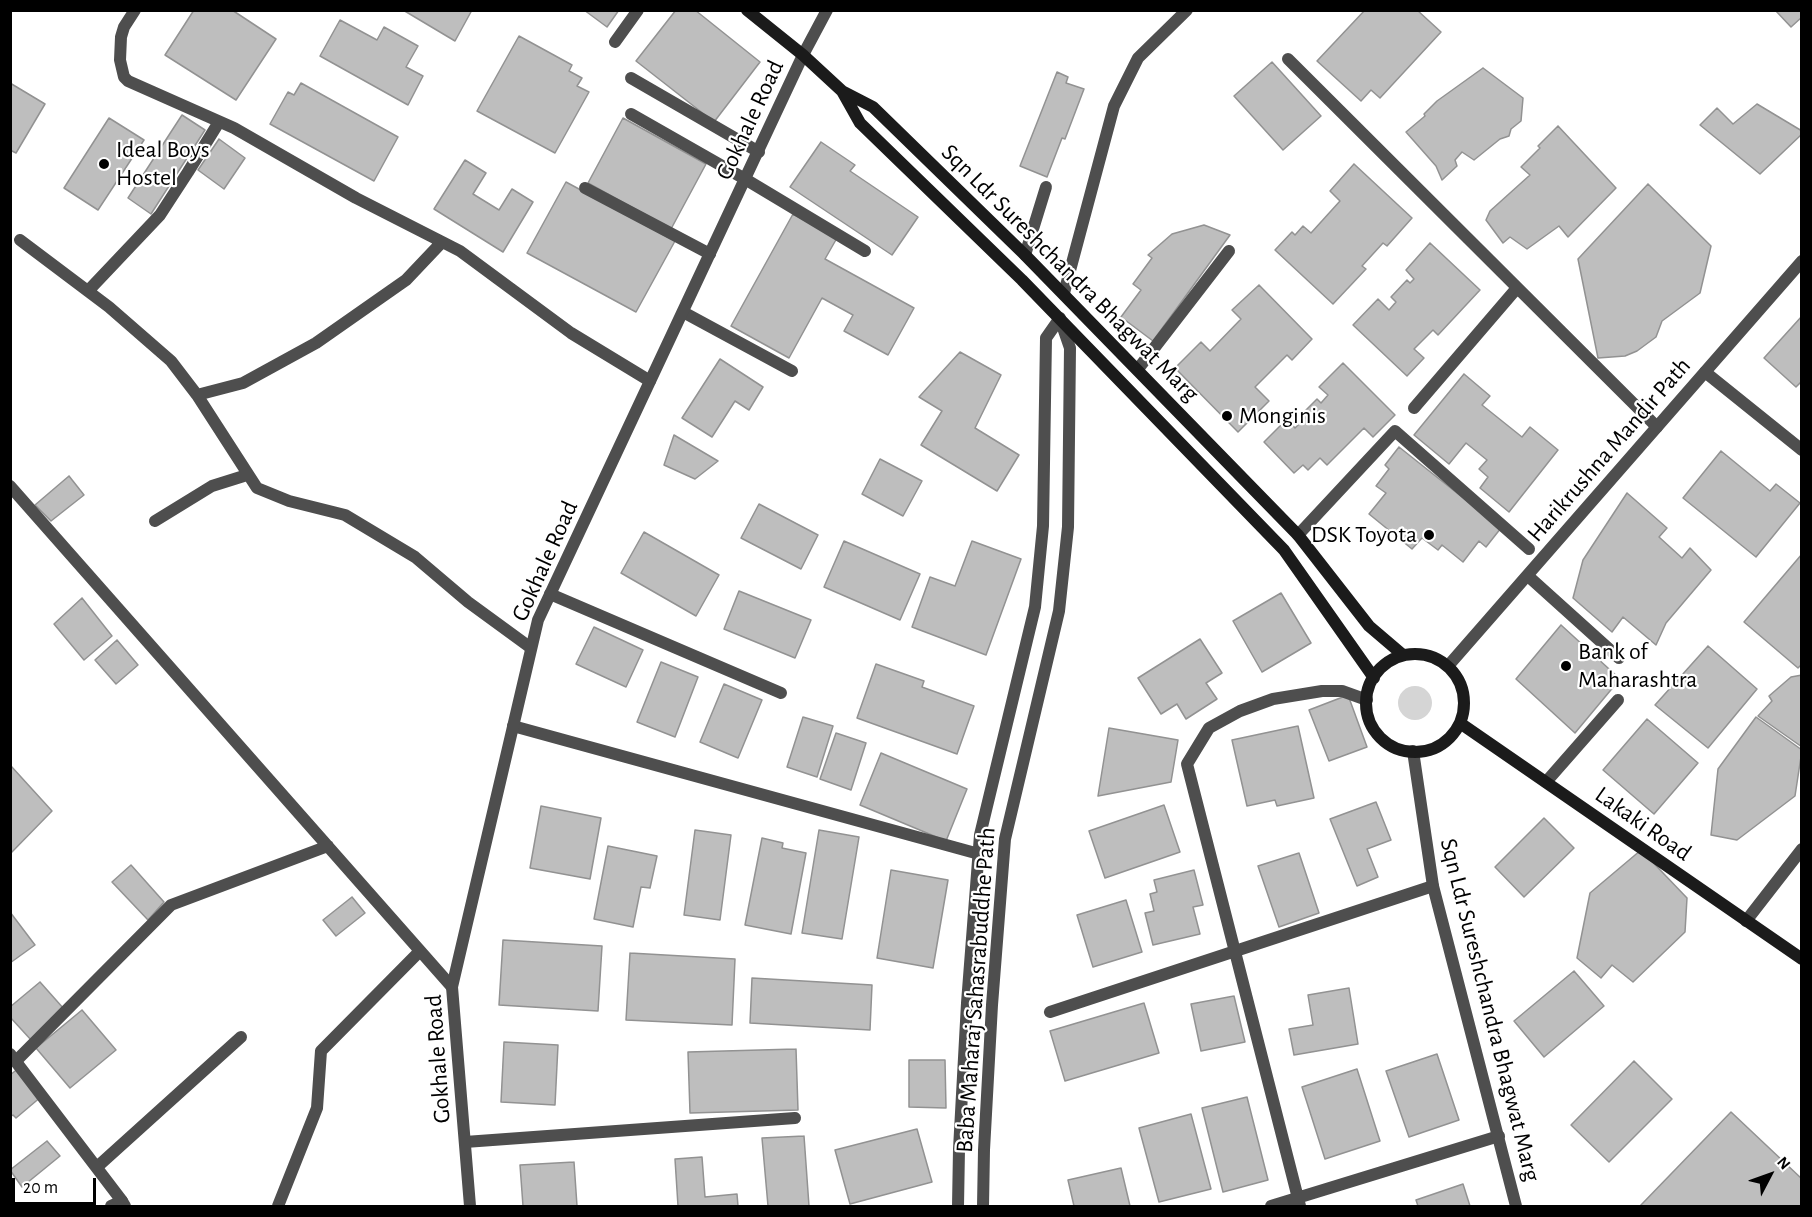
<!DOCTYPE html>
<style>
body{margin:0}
#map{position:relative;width:1812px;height:1217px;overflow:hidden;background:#fff;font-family:"Alegreya Sans",sans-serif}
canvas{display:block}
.frame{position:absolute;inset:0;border:12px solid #000;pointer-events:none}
.north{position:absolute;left:1740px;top:1145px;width:60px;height:60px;-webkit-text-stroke:4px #fff;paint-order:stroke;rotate:49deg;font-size:16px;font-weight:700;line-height:24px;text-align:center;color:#000}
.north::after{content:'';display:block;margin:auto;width:21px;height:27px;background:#000;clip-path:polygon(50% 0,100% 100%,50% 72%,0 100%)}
.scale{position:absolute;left:12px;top:1178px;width:84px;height:27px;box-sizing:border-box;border:3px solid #000;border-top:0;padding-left:8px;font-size:18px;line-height:21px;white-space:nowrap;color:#000;-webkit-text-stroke:4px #fff;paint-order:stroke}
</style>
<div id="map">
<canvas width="1812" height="1217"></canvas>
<div class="frame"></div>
<div class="north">N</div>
<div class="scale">20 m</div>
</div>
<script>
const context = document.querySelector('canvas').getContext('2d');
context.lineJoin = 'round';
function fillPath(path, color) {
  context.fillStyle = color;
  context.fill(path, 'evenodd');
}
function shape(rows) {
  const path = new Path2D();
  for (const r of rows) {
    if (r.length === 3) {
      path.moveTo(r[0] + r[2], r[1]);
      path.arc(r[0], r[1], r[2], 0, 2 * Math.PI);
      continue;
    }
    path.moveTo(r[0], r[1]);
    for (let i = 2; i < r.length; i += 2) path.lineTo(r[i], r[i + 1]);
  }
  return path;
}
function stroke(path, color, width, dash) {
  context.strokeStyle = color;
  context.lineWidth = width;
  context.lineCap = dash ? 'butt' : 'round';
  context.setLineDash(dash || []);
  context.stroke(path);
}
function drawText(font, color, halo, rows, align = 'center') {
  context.font = font + ' "Alegreya Sans",sans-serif';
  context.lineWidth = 4.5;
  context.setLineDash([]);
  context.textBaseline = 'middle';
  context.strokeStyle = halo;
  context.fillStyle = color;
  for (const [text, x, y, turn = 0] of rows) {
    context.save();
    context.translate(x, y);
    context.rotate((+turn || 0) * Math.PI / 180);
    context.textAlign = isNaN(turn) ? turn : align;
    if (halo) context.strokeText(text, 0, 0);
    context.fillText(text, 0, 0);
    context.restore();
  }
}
const green = shape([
 [1415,703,17]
]);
const building = shape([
 [194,10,232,10,276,39,236,100,165,55,194,10],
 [403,10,472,10,455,41,403,10],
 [584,10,619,10,607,27,584,10],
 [676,10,695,10,760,62,714,122,636,61,676,10],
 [1365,10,1417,10,1441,32,1380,98,1371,90,1361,101,1317,61,1365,10],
 [1775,10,1802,10,1802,17,1791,27,1775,10],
 [340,20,377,40,384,27,418,46,406,67,423,76,408,105,320,56,340,20],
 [519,36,572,65,569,71,582,78,577,86,589,92,555,153,477,111,519,36],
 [1272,62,1321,116,1283,150,1234,96,1272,62],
 [1483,68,1523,98,1521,121,1511,129,1509,136,1500,139,1474,160,1462,152,1455,160,1457,166,1442,180,1436,166,1406,132,1425,116,1424,114,1437,101,1483,68],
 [1057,72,1068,77,1066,83,1084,89,1065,139,1062,138,1047,177,1020,166,1057,72],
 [10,83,45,104,16,153,10,150,10,83],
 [301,83,398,137,374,181,270,124,288,92,294,95,301,83],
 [1757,104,1802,131,1802,134,1760,174,1700,125,1717,108,1733,124,1757,104],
 [182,115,205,130,151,214,128,198,182,115],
 [109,118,144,140,98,210,64,188,109,118],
 [623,118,706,164,671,229,588,183,623,118],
 [1558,126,1616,188,1568,237,1559,226,1527,249,1510,237,1503,243,1486,220,1490,211,1530,175,1521,167,1540,148,1538,146,1558,126],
 [219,139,245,158,224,189,198,170,219,139],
 [821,142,855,165,850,171,918,217,892,255,790,187,821,142],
 [465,160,486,173,473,194,499,210,512,189,533,202,503,252,434,209,465,160],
 [1354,164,1412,218,1387,246,1383,243,1362,266,1366,269,1333,304,1275,250,1292,232,1295,235,1303,226,1311,233,1340,201,1330,191,1354,164],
 [566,182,675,241,636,312,527,253,566,182],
 [1648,184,1711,246,1700,293,1662,321,1656,337,1637,351,1625,356,1598,358,1578,259,1648,184],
 [793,214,837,238,825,259,914,308,888,355,844,331,853,315,822,298,789,358,731,326,793,214],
 [1204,225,1230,235,1153,341,1121,317,1141,290,1133,284,1152,258,1148,255,1172,234,1204,225],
 [1430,243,1480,290,1438,335,1433,330,1414,349,1424,358,1407,376,1353,325,1378,299,1389,310,1396,302,1391,297,1407,280,1410,283,1414,279,1406,270,1430,243],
 [1259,285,1312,339,1292,360,1287,355,1255,387,1269,401,1238,432,1175,368,1201,342,1210,351,1241,319,1232,310,1259,285],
 [1802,316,1802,381,1796,387,1764,358,1802,316],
 [960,352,1001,375,975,428,1019,455,997,491,921,445,942,411,919,397,960,352],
 [720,359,763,387,749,410,735,401,712,437,682,418,720,359],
 [1343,363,1395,415,1373,437,1364,428,1327,465,1320,458,1308,470,1303,465,1294,473,1264,442,1287,419,1295,428,1305,418,1301,415,1317,399,1321,403,1328,395,1319,387,1343,363],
 [1464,374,1490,396,1482,405,1522,437,1530,427,1558,450,1509,512,1480,488,1488,477,1479,469,1487,460,1466,443,1449,464,1414,435,1464,374],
 [674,435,718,461,695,479,664,465,674,435],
 [1399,447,1501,528,1486,547,1479,541,1463,562,1442,545,1438,550,1422,538,1412,549,1369,514,1386,493,1376,486,1389,469,1385,465,1399,447],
 [1721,451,1770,491,1776,484,1800,503,1756,557,1683,498,1721,451],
 [880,459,922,481,903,516,862,494,880,459],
 [69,476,84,495,51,521,35,505,69,476],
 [1627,493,1667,528,1659,537,1682,558,1690,548,1711,570,1666,623,1656,645,1623,617,1612,632,1573,598,1583,560,1627,493],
 [759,504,818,535,801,569,741,538,759,504],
 [644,532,719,575,696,616,621,573,644,532],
 [844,541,920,574,900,620,824,587,844,541],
 [972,541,1021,559,986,655,912,627,930,577,955,586,972,541],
 [1802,554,1802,664,1798,668,1744,622,1802,554],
 [739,591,811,620,795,658,724,629,739,591],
 [1281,593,1311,643,1262,672,1233,621,1281,593],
 [82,598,112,636,84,660,54,624,82,598],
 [1561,625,1620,679,1575,733,1516,679,1561,625],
 [594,627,643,650,626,687,576,664,594,627],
 [1200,639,1222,673,1206,683,1217,699,1186,719,1177,704,1161,714,1138,678,1200,639],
 [117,640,138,665,116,684,95,660,117,640],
 [1708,646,1757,689,1708,748,1655,705,1708,646],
 [661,662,698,677,675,737,637,722,661,662],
 [876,664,924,681,922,687,974,706,957,754,857,718,876,664],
 [1802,675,1802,747,1758,716,1772,701,1769,696,1791,677,1802,675],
 [724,684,762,700,738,758,700,742,724,684],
 [1348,695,1367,747,1329,761,1309,710,1348,695],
 [803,717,833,726,817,777,787,767,803,717],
 [1756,717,1802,750,1795,796,1737,840,1711,835,1718,769,1756,717],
 [1647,719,1698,763,1654,814,1603,770,1647,719],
 [1298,726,1314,798,1277,806,1275,800,1247,806,1232,740,1298,726],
 [1109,728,1178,740,1171,782,1098,796,1109,728],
 [836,733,866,743,851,790,820,779,836,733],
 [881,753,967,789,946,841,860,805,881,753],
 [11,766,52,811,10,854,10,766,11,766],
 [1376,802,1391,840,1367,849,1378,877,1357,886,1330,819,1376,802],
 [1164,805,1180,852,1105,878,1089,831,1164,805],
 [541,806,601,818,590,879,530,868,541,806],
 [1544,818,1574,848,1524,897,1495,867,1544,818],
 [695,830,731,835,720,920,684,915,695,830],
 [819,830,859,837,842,939,802,933,819,830],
 [762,838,783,843,782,848,806,853,791,934,745,925,762,838],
 [608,846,657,856,650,888,641,887,633,927,594,919,608,846],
 [1641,850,1687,898,1685,932,1633,982,1612,965,1601,978,1577,958,1590,893,1641,850],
 [1299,853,1319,913,1279,927,1258,866,1299,853],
 [131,865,164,902,148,920,112,882,131,865],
 [891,870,948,880,933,968,877,958,891,870],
 [1194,870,1203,905,1193,907,1200,934,1153,945,1145,913,1154,911,1150,894,1157,892,1154,880,1194,870],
 [352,897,365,913,336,936,323,920,352,897],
 [1126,900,1142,952,1093,967,1077,915,1126,900],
 [10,912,35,945,10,963,10,912],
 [503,940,602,946,598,1011,499,1005,503,940],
 [630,953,735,959,732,1025,626,1020,630,953],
 [1574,971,1604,1006,1544,1057,1514,1021,1574,971],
 [752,978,872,985,870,1030,750,1023,752,978],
 [40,982,64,1009,32,1041,10,1017,10,1007,40,982],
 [1349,988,1358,1044,1294,1055,1289,1029,1313,1025,1308,995,1349,988],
 [1234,996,1245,1042,1201,1051,1191,1004,1234,996],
 [1144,1003,1159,1053,1065,1081,1050,1031,1144,1003],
 [82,1010,116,1050,70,1088,36,1048,82,1010],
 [504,1042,558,1045,555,1105,501,1102,504,1042],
 [796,1049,798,1110,690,1113,688,1052,796,1049],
 [1437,1054,1459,1120,1409,1137,1386,1071,1437,1054],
 [909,1060,945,1060,946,1108,909,1107,909,1060],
 [1634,1061,1672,1099,1609,1162,1571,1125,1634,1061],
 [19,1068,42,1096,16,1118,13,1115,10,1117,10,1075,19,1068],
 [1357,1069,1380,1141,1325,1159,1302,1087,1357,1069],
 [1247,1097,1268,1180,1223,1192,1202,1108,1247,1097],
 [1731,1112,1802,1179,1802,1206,1640,1206,1731,1112],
 [1191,1114,1211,1189,1159,1202,1139,1128,1191,1114],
 [917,1129,932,1182,850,1204,835,1150,917,1129],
 [804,1136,809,1206,768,1206,762,1138,804,1136],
 [47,1141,60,1156,22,1187,10,1170,47,1141],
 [702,1157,705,1197,737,1194,738,1206,678,1206,675,1159,702,1157],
 [574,1162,577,1206,523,1206,520,1165,574,1162],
 [1121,1168,1130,1206,1074,1206,1068,1180,1121,1168],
 [1463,1184,1470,1206,1418,1206,1416,1200,1463,1184]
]);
const service = shape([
 [615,42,638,10],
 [631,78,759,152],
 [631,114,745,179,865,251],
 [585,188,710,254],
 [1025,255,1046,187],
 [683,312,792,371],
 [1138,369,1229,251],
 [1298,535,1395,431,1529,549],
 [1528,576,1619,658],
 [1546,782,1618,700],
 [1746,921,1802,849],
 [465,1142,795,1118]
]);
const minor = shape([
 [135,10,124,27,121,37,120,60,124,77,128,81,234,128,356,198,460,251,571,333,650,381],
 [1288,59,1657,427],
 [20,240,109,307,171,361,197,395,243,383,316,343,406,280,442,242],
 [88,291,160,215,188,172,219,122],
 [1705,372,1802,450],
 [197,395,257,488,289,501,345,515,415,557,468,602,531,648],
 [1414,408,1517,288],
 [10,486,452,987],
 [155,521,212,486,247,475],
 [550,594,781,693],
 [513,726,979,854],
 [1050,1012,1433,886],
 [16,1061,171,905,328,846],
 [97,1167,241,1037],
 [111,1206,122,1201],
 [278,1206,317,1108,321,1051,420,951],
 [1271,1206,1499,1136],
 [1300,1206,1187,764,1209,728,1240,711,1273,699,1322,691,1342,691,1367,700]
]);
const tertiary = shape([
 [1064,293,1114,106,1138,58,1187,10],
 [1448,666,1802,261],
 [1413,751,1433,886,1516,1206],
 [10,1054,122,1201,125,1206],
 [470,1206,452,987,538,620,803,55,827,10],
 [958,1206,959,1149,967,1003,980,835,1035,607,1043,526,1046,338,1060,318],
 [983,1206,984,1150,992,1005,1005,839,1059,611,1068,527,1070,348,1060,319]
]);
const secondary = shape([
 [747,10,803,55,842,91,873,107,1025,255,1298,535,1369,626,1403,655],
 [842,91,860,123,1022,280,1284,550,1374,678],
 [1415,703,49],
 [1460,723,1802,959]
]);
const markers = [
 [104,164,6,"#000"],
 [1227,416,6,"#000"],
 [1429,535,6,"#000"],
 [1566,666,6,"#000"]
];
const streetNames = [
 ["Gokhale Road",750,120,-65],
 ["Sqn Ldr Sureshchandra Bhagwat Marg",1070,273,45],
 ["Harikrushna Mandir Path",1609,450,-49],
 ["Gokhale Road",545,561,-66],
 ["Lakaki Road",1643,824,35],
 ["Baba Maharaj Sahasrabuddhe Path",976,990,-86],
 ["Sqn Ldr Sureshchandra Bhagwat Marg",1490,1010,76],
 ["Gokhale Road",438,1059,-94]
];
const poiNames = [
 ["Ideal Boys",116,150],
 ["Hostel",116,178],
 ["Monginis",1239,416],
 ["DSK Toyota",1417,535,"right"],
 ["Bank of",1578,652],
 ["Maharashtra",1578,680]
];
fillPath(green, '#d5d5d5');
fillPath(building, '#bebebe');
stroke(building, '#929292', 1.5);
stroke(service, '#4e4e4e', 12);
stroke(minor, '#4e4e4e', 12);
stroke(tertiary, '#4e4e4e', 12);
stroke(secondary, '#1b1b1b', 12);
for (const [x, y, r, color] of markers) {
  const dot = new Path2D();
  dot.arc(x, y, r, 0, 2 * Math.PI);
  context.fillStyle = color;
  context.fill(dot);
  stroke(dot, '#fff', 2);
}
drawText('24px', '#000', '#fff', streetNames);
drawText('24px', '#000', '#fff', poiNames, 'left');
</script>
